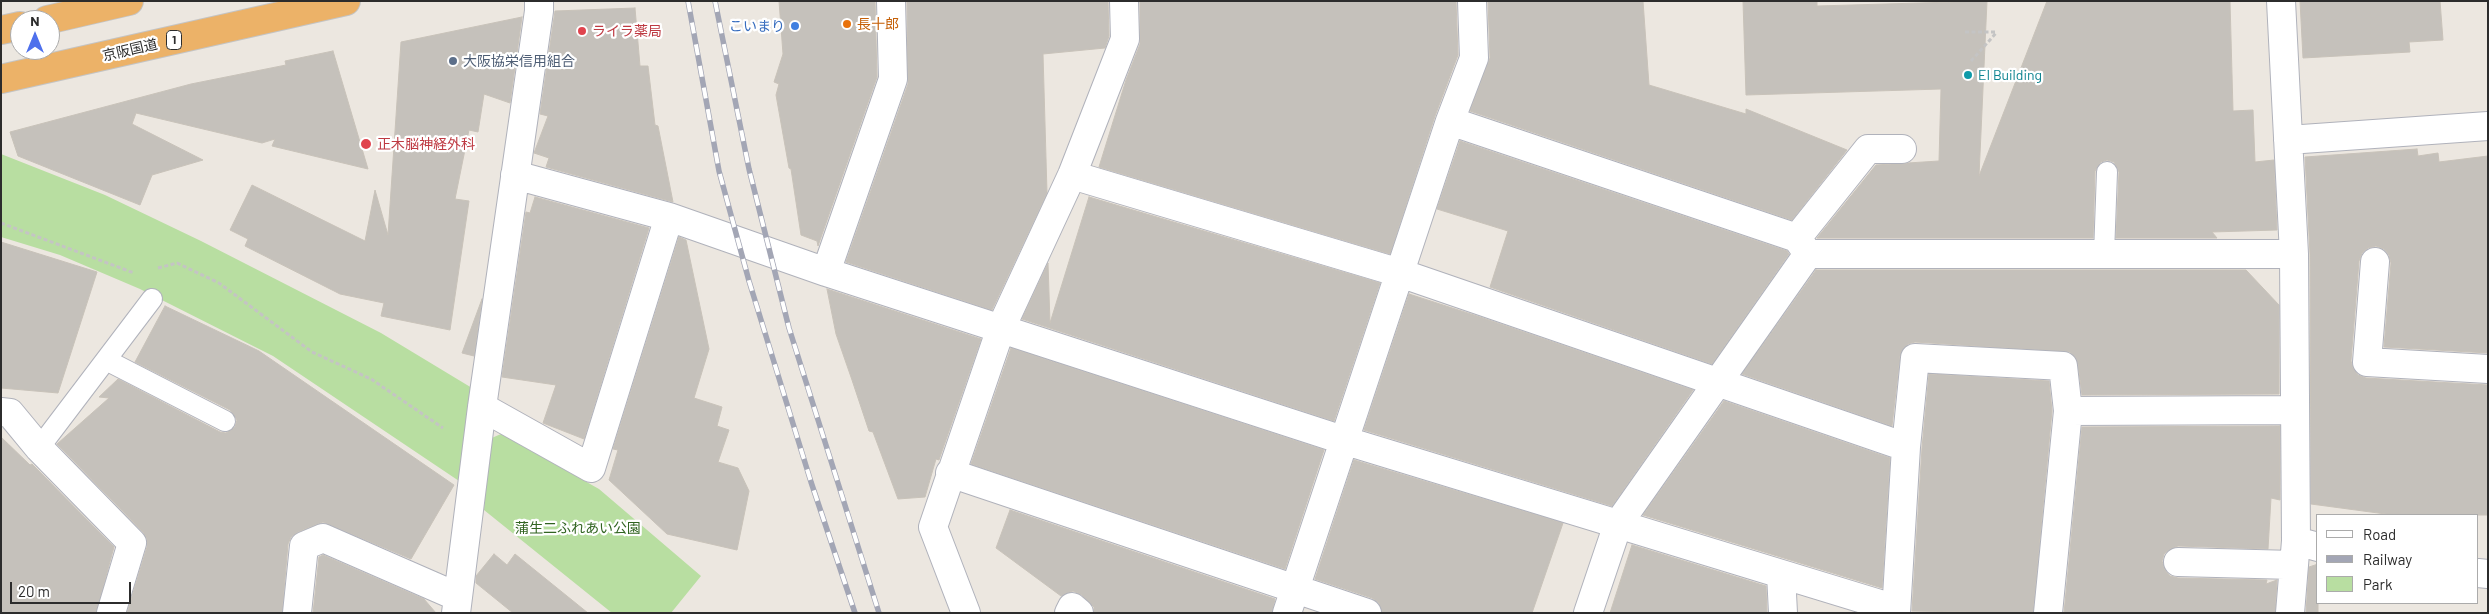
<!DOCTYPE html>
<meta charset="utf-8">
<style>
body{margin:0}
#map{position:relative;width:2489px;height:614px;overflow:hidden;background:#ece7e0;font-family:Barlow,sans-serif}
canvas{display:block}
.frame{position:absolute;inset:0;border:2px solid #2c2c2c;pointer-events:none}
.legend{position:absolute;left:2316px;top:514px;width:162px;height:90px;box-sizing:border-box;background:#fff;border:1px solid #ababab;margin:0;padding:6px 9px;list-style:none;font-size:15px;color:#2c2c2c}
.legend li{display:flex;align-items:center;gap:10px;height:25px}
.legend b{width:25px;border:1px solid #ababab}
.north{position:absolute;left:10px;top:10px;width:50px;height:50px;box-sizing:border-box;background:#fff;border:1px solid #ababab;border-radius:50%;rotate:0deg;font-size:14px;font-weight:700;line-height:20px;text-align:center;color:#2c2c2c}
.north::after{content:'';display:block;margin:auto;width:18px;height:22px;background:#4e70ec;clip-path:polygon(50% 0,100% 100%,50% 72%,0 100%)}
.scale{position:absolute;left:10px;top:582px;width:121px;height:22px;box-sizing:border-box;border:2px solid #2c2c2c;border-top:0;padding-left:6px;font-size:15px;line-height:18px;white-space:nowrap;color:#2c2c2c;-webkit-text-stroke:4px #fff;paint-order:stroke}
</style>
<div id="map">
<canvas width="2489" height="614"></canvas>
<div class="frame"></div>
<ul class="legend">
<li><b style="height:6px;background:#fff"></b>Road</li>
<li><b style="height:6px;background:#a3a6b5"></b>Railway</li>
<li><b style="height:14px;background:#b8dea1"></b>Park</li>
</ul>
<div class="north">N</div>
<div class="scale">20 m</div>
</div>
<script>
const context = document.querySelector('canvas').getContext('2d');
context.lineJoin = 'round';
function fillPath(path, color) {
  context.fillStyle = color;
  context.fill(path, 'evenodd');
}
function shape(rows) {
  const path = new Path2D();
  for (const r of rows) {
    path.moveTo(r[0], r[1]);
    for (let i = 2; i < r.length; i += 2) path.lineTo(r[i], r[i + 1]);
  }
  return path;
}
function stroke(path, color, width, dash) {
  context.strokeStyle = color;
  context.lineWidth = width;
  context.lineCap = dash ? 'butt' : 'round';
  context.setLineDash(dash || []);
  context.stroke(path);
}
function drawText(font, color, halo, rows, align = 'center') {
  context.font = font + ' Barlow,"Noto Sans JP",sans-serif';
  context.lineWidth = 4.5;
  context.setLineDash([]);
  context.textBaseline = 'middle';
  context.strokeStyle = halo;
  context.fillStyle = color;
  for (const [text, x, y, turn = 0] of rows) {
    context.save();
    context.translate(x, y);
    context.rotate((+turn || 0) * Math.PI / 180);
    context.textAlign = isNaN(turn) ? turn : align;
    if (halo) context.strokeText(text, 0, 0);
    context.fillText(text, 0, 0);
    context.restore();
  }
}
const green = shape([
 [1,154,105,195,201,241,381,333,472,388,462,483,273,356,140,289,60,255,1,237],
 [501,434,599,489,701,576,671,613,612,613,484,510,487,440]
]);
const building = shape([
 [779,1,875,1,877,77,818,246,817,241,801,235,791,169,789,168,776,95,779,84,774,82,783,54,779,1],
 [907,1,1108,1,1109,36,1105,48,1043,54,1047,193,992,310,846,262,908,84,907,1],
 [1140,1,1456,1,1458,55,1435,116,1390,254,1099,167,1126,80,1140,44,1140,1],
 [1488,1,1643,1,1649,85,1746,114,1746,109,1847,150,1792,220,1470,111,1490,58,1488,1],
 [1743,1,1817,1,1817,6,1987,1,1979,176,2047,1,2230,1,2233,111,2253,110,2255,162,2274,160,2277,230,2212,232,2217,238,2116,238,2119,172,2114,162,2107,160,2101,162,2095,171,2093,238,1817,238,1876,165,1939,161,1941,89,1746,95,1743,1],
 [2300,1,2440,1,2443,40,2409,42,2410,52,2303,58,2300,1],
 [635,8,640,66,648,66,655,125,658,126,673,202,546,167,549,158,534,153,548,116,540,114,555,11,635,8],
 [522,17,510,103,484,94,478,132,469,130,455,199,469,201,450,330,381,316,384,303,340,294,245,246,248,239,230,230,252,185,365,241,375,190,388,235,401,42,522,17],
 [333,51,368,169,272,146,275,139,262,143,136,113,132,124,203,160,152,175,140,205,18,156,10,132,191,84,286,65,285,61,333,51],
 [1460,141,1787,251,1789,254,1712,364,1490,287,1508,231,1437,209,1460,141],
 [2417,149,2418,156,2438,153,2439,162,2488,156,2488,353,2384,347,2391,263,2389,255,2384,249,2376,246,2368,248,2362,253,2359,261,2351,361,2353,368,2358,375,2366,378,2488,385,2488,515,2393,515,2311,504,2310,254,2305,157,2417,149],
 [535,197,649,228,584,439,543,423,556,385,502,377,526,212,530,213,535,197],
 [1089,197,1380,283,1334,421,1022,319,1048,263,1050,323,1089,197],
 [679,237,686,240,709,349,694,398,722,407,717,426,729,430,718,462,738,468,749,491,737,550,667,534,609,480,618,450,613,449,679,237],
 [1,242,97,272,58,393,1,388,1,242],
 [1816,270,2246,270,2279,305,2279,394,2082,395,2078,364,2070,352,1915,342,1908,344,1900,356,1892,426,1742,374,1816,270],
 [827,289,981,339,939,460,936,459,925,497,898,499,873,432,869,431,852,380,836,334,827,289],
 [1409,294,1480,317,1693,390,1612,506,1364,430,1409,294],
 [482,299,474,356,462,353,482,299],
 [165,306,259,351,454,485,411,559,323,522,298,532,291,537,288,544,282,613,127,613,147,547,147,539,143,532,57,444,109,398,99,397,118,379,220,432,226,433,235,427,237,420,230,410,135,362,165,306],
 [1011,348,1324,450,1285,569,971,464,1011,348],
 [1929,374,2049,381,2052,411,2033,613,1912,611,1922,448,1929,374],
 [1724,401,1890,458,1882,588,1643,515,1724,401],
 [2280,426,2280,500,2271,498,2268,549,2178,546,2170,549,2164,554,2162,561,2165,570,2170,576,2178,578,2267,580,2266,584,2277,580,2275,613,2064,613,2082,427,2280,426],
 [1,437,30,465,32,464,114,547,96,613,1,613,1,437],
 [1354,460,1563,523,1532,613,1382,613,1379,603,1372,598,1315,579,1354,460],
 [1010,510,1275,599,1272,613,1094,613,1094,607,1082,595,1073,591,1061,596,996,548,1010,510],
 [1632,545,1766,586,1767,613,1610,613,1632,545],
 [494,554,507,565,515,554,588,613,513,613,476,583,476,576,494,554],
 [323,555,424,599,436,613,313,613,319,557,323,555],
 [2318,564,2318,613,2306,613,2309,567,2318,564]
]);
const path = shape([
 [1965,32,1997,32],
 [1971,61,1997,32],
 [1,223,134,273],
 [158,268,177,263,219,283,312,352,371,379,443,428]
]);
const service = shape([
 [2104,254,2107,172],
 [106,360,225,421],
 [39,448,152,299]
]);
const minor = shape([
 [2281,1,2294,254,2296,541,2290,613],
 [1450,121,1797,238,1808,254],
 [2288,140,2488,126],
 [515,175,669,217,826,272,1346,441,1896,609],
 [1072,175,1400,273,1906,447],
 [1797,238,1868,149,1902,149],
 [2375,262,2367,362,2488,369],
 [826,272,893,79,891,1],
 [482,407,591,468,669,217],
 [1,412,10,413,39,448,132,543,111,613],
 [950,473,1367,613],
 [2296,541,2318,547],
 [2178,562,2294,565],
 [2478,573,2488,574],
 [1781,574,1783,613],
 [297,613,304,546,323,538,458,597],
 [456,613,482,407,539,11,539,1],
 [966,613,933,527,1001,328,1072,175,1125,39,1124,1],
 [1069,613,1072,607,1079,613],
 [1287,613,1450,121,1474,58,1472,1],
 [1588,613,1618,524,1808,254,2294,254],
 [1896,613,1906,447,1915,358,2063,366,2068,411,2294,410],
 [2048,613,2068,411]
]);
const trunk = shape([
 [47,20,129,1],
 [1,30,20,26],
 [1,79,346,1]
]);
const rail = shape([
 [688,1,719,171,749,281,811,482,855,613],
 [715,1,749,169,789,328,879,613]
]);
const markers = [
 [847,24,5,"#e8710a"],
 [795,26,5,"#3f7fe0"],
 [582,31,5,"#e0444e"],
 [453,61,5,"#5c6f8a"],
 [1968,75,5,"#0f9aa8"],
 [366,144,6,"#e0444e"]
];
const shields = [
 [174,40,15]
];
const shieldNames = [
 ["1",174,40]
];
const foodNames = [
 ["長十郎",857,24]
];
const shopNames = [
 ["こいまり",785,26]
];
const healthNames = [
 ["ライラ薬局",592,31],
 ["正木脳神経外科",377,144]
];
const streetNames = [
 ["京阪国道",130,50,-13]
];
const serviceNames = [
 ["大阪協栄信用組合",463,61]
];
const cultureNames = [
 ["EI Building",1978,75]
];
const parkNames = [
 ["蒲生二ふれあい公園",578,528]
];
fillPath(green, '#b8dea1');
fillPath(building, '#c5c1bb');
stroke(building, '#c8c2b9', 1);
stroke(service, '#b0b2bb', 22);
stroke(minor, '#b0b2bb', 30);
stroke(trunk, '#c4c4c4', 30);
stroke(path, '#c4c4c4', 3, [4, 2.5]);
stroke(service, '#fff', 20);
stroke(minor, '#fff', 28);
stroke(trunk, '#ecb268', 28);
stroke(rail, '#a3a6b5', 5.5);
stroke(rail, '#fff', 4, [11]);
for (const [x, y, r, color] of markers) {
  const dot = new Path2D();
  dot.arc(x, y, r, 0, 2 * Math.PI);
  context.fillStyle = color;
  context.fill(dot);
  stroke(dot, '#fff', 2);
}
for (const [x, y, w] of shields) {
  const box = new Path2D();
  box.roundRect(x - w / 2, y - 9.5, w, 19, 4);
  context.fillStyle = '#fff';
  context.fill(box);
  stroke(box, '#2c2c2c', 1);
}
drawText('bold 12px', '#2c2c2c', null, shieldNames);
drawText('14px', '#c56008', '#fff', foodNames, 'left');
drawText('14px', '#366cbe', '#fff', shopNames, 'right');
drawText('14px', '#be3a42', '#fff', healthNames, 'left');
drawText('14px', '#2c2c2c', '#fff', streetNames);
drawText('14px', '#4e5e75', '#fff', serviceNames, 'left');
drawText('14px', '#0d838f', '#fff', cultureNames, 'left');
drawText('14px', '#316421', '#fff', parkNames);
</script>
